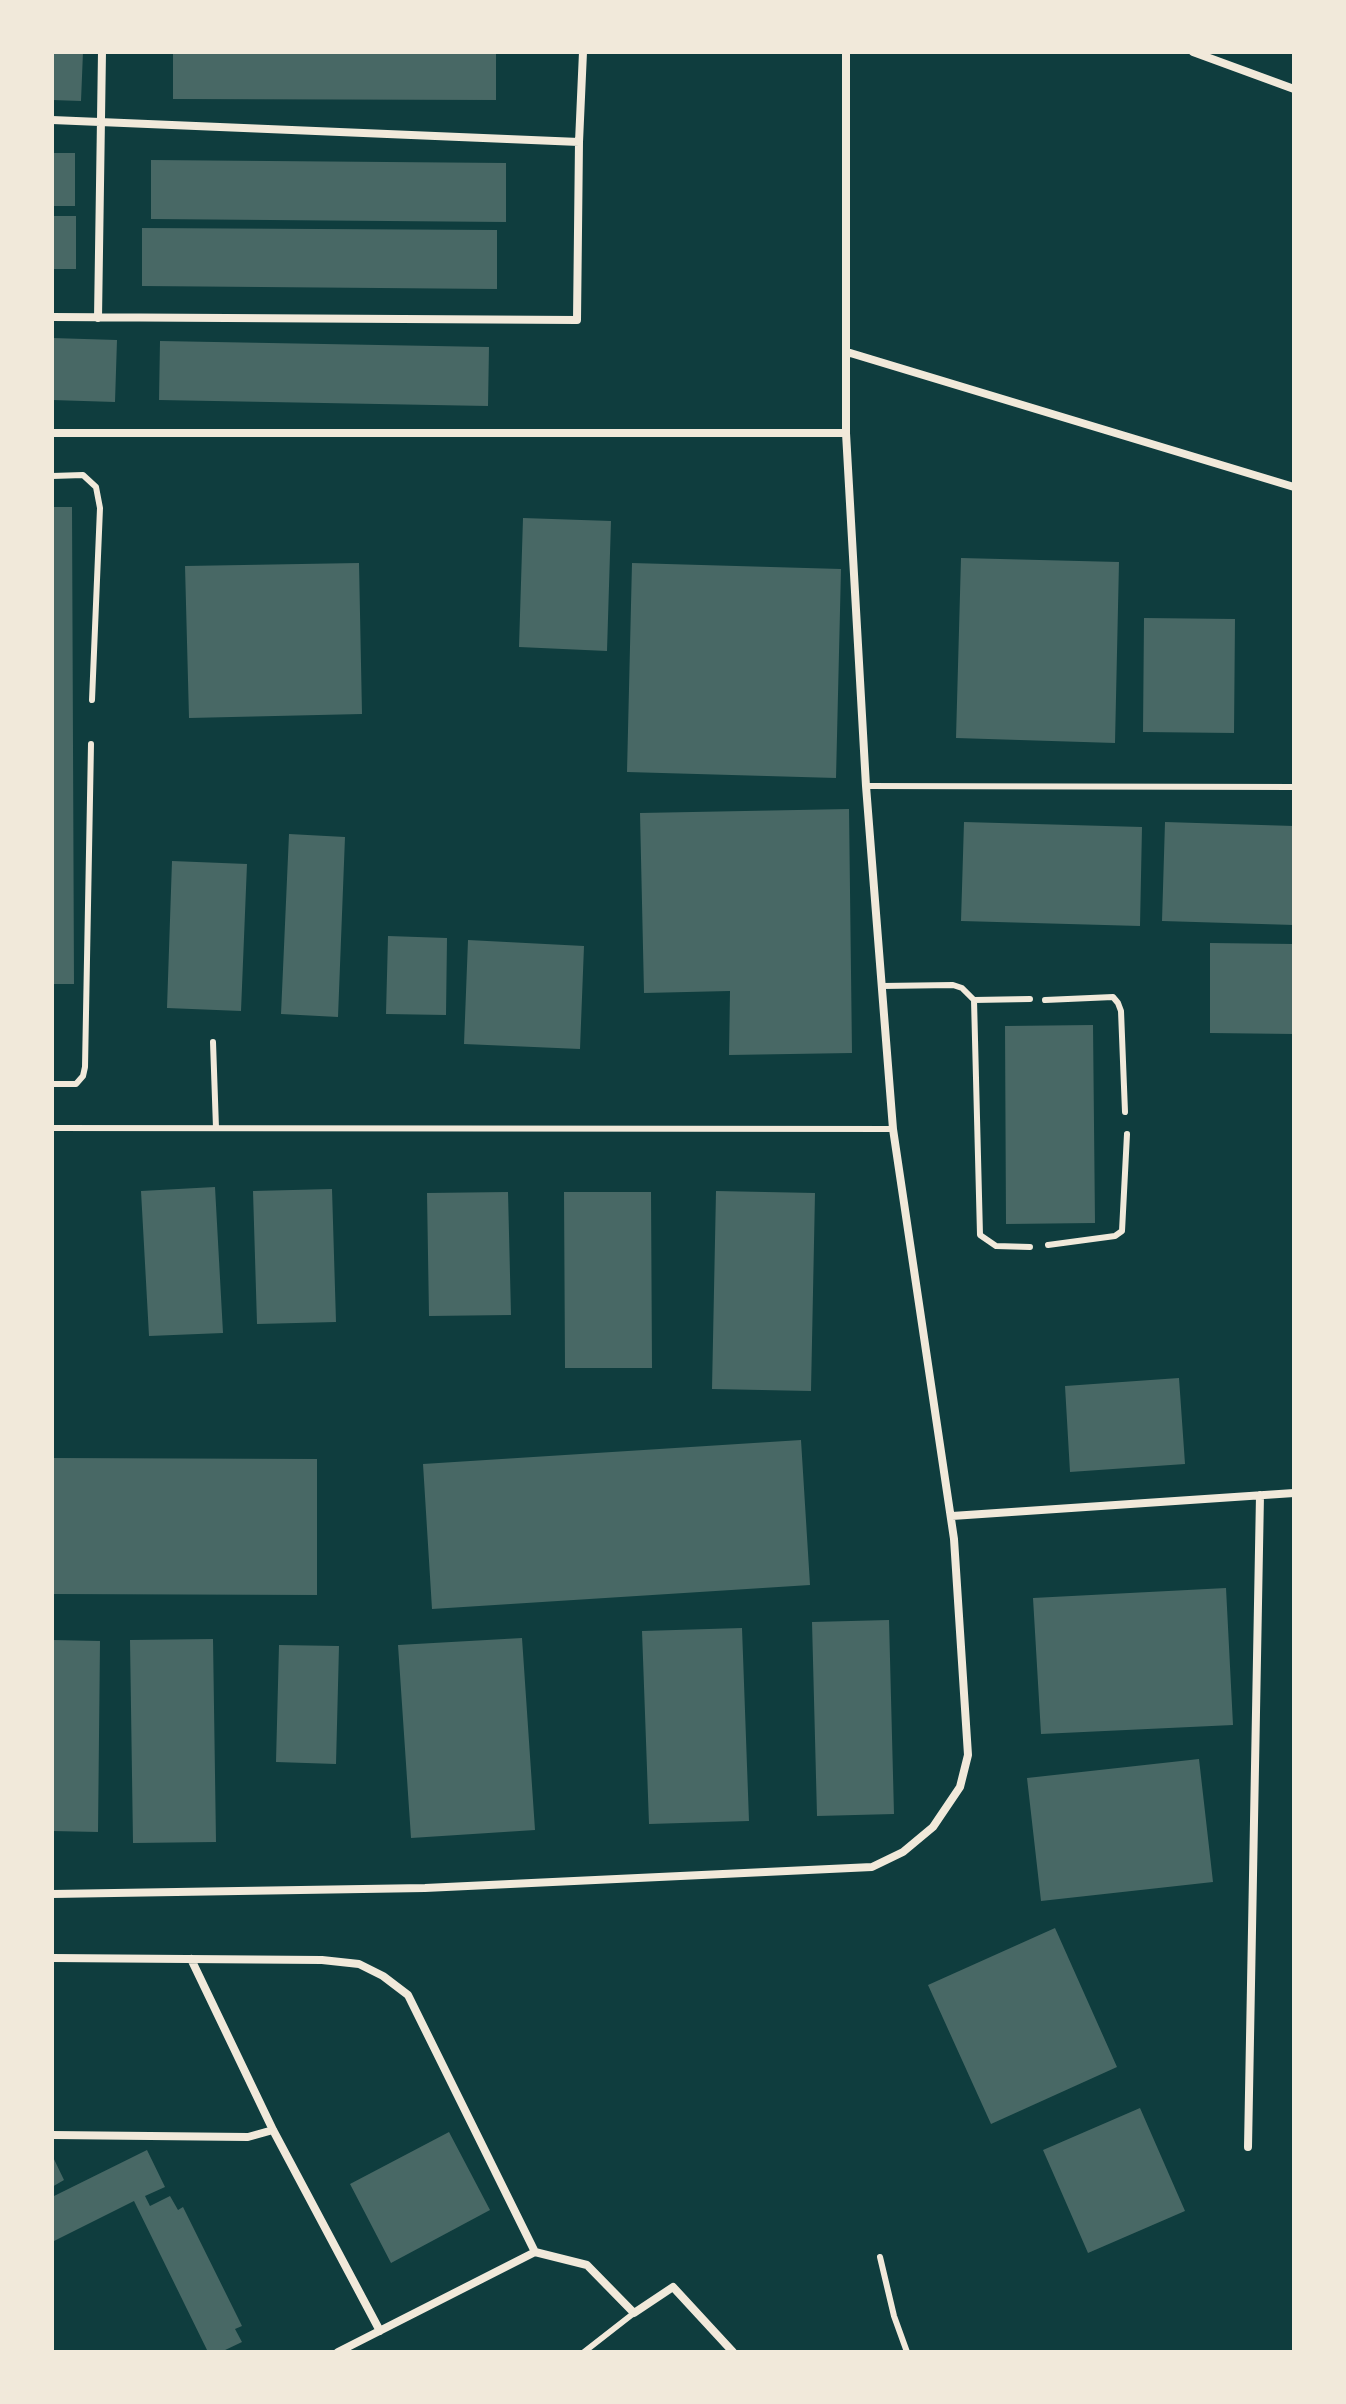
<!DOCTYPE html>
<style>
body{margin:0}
#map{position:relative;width:1346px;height:2404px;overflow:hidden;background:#0f3d3e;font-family:"DejaVu Sans",sans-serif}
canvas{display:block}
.frame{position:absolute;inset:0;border:54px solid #f1e9da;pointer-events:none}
</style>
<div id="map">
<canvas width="1346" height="2404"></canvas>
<div class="frame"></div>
</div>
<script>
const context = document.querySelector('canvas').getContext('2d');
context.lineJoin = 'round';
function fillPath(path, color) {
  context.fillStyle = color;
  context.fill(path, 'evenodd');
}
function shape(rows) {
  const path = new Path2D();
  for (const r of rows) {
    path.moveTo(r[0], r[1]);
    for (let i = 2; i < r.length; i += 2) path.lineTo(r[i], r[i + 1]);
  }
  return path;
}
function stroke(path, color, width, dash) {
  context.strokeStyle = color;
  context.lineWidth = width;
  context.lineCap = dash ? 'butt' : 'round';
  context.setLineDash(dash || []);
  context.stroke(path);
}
const building = shape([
 [52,52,83,52,81,101,52,100],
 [173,52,496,52,496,100,173,99],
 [52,153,75,153,75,206,52,206],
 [151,160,506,163,506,222,151,219],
 [52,216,76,216,76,269,52,269],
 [142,228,497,230,497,289,142,286],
 [52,338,117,340,115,402,52,400],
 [160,341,489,347,488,406,159,400],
 [52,507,72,507,74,984,52,984],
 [523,518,611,521,607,651,519,647],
 [961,558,1119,562,1115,743,956,738],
 [359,563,362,714,189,718,185,566],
 [632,563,841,569,836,778,627,772],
 [1144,618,1235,619,1234,733,1143,732],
 [849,809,852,1053,729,1055,730,991,644,993,640,813],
 [964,822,1142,827,1140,926,961,921],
 [1165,822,1294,826,1294,925,1162,921],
 [289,834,345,837,338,1017,281,1014],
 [172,861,247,864,241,1011,167,1008],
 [388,936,447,938,446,1015,386,1014],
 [468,940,584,946,580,1049,464,1044],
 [1210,943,1294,944,1294,1034,1210,1033],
 [1093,1025,1095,1223,1006,1224,1005,1026],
 [215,1187,223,1333,149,1336,141,1191],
 [332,1189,336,1322,257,1324,253,1191],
 [716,1191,815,1193,811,1391,712,1389],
 [508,1192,511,1315,429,1316,427,1193],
 [564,1192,651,1192,652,1368,565,1368],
 [1179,1378,1185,1464,1070,1472,1065,1386],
 [801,1440,810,1585,432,1609,423,1464],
 [52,1458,317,1459,317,1595,52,1594],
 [1226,1588,1233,1725,1041,1734,1033,1598],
 [889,1620,894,1814,817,1816,812,1622],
 [742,1628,749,1821,649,1824,642,1631],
 [522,1638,535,1830,411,1838,398,1645],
 [213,1639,216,1842,133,1843,130,1640],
 [52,1640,100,1641,98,1832,52,1831],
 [279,1645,339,1646,336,1764,276,1762],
 [1199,1759,1213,1882,1041,1901,1027,1778],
 [1055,1928,1117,2067,991,2124,928,1985],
 [1140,2108,1185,2211,1088,2253,1043,2150],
 [449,2132,490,2210,391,2263,350,2184],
 [147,2150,165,2187,145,2196,150,2206,170,2196,178,2210,183,2207,242,2326,235,2329,242,2342,221,2352,208,2352,134,2201,52,2242,52,2197],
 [52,2155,64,2180,52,2187]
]);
const service = shape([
 [52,476,83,475,96,487,100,508,92,700],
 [866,786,1294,787],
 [882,986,953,985,962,988,974,1000,980,1235,996,1246,1030,1247],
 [974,1000,1030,999],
 [1045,1000,1113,997,1118,1003,1121,1011,1125,1112],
 [213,1042,216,1128],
 [52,1084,76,1084,83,1076,85,1067,91,744],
 [52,1128,893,1129],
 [1048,1245,1115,1236,1122,1231,1127,1134],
 [880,2257,894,2316,907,2352],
 [584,2352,634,2313]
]);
const minor = shape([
 [1193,52,1294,89],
 [52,120,579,142],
 [52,317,577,320,579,142,583,52],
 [98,318,102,52],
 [847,352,1294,487],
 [52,433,846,433],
 [952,1516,1294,1493],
 [52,1894,425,1888,872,1867,903,1852,933,1827,960,1787,968,1755,954,1539,893,1129,866,786,846,433,846,52],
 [52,1958,322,1960,359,1964,383,1976,408,1995,535,2252,587,2265,634,2313,673,2287,733,2352],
 [191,1959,273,2130,380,2331],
 [52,2135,248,2137,273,2130],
 [1248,2147,1260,1495],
 [338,2352,535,2252]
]);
fillPath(building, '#486865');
stroke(service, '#f1e9da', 6);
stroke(minor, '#f1e9da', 8);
</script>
